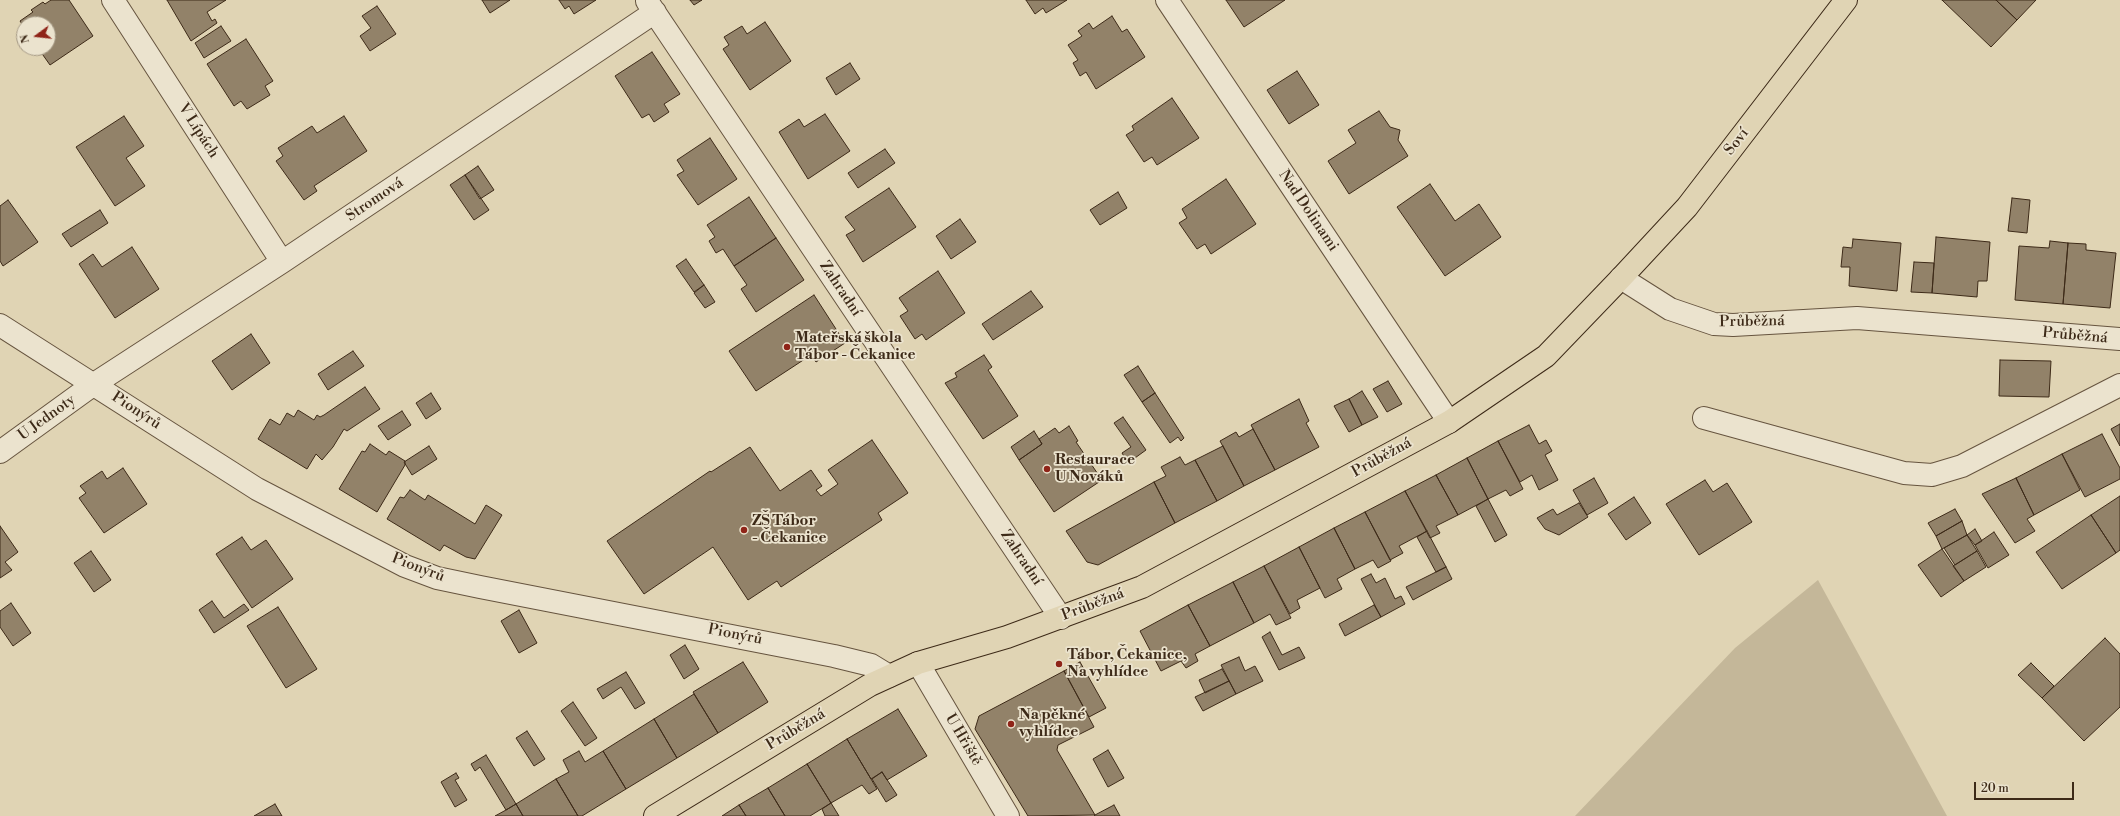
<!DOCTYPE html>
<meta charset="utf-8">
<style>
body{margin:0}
#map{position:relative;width:2120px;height:816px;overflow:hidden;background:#e0d4b4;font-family:"Libre Bodoni",serif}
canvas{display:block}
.north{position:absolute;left:16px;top:16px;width:40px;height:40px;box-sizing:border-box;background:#ebe3ce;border:1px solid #a59985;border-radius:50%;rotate:255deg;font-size:11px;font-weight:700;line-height:16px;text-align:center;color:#3d2a18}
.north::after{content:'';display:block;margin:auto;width:14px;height:18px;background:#8f2418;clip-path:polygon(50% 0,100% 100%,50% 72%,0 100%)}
.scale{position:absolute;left:1974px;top:782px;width:100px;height:18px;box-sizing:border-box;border:2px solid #3d2a18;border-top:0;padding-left:5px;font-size:12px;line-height:14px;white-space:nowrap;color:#3d2a18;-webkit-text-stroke:3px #ebe3ce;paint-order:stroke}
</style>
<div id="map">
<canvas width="2120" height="816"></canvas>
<div class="north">N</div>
<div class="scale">20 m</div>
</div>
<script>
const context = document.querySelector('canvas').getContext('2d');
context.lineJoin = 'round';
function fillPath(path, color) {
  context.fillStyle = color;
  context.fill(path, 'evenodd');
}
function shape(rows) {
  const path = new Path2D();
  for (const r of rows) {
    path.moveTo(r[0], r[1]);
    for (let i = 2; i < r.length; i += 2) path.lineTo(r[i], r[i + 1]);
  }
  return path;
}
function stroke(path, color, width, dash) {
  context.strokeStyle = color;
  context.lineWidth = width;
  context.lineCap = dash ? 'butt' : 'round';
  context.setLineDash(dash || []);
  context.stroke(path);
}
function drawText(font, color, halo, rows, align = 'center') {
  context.font = font + ' "Libre Bodoni",serif';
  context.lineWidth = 3.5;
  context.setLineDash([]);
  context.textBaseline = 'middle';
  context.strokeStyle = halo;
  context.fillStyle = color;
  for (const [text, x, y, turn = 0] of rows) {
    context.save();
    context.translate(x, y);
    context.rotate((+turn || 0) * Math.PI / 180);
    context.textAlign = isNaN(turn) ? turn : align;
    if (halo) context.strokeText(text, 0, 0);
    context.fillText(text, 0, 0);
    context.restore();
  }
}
const green = shape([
 [1818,580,1947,816,1575,816,1735,648]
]);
const building = shape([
 [51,0,69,0,93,36,50,65,38,48,48,48,48,24,24,24,24,27,20,21,33,12,31,10,43,2,45,4,51,0],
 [167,0,226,0,207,12,212,21,215,19,217,23,191,41,167,0],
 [482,0,510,0,490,13,482,0],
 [559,0,596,0,574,14,569,6,565,9,559,0],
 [690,0,702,0,694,5,690,0],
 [1026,0,1067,0,1046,13,1043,8,1035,14,1026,0],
 [1226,0,1285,0,1244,27,1226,0],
 [1942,0,1996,0,2017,20,1991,47,1942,0],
 [1996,0,2036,0,2017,20,1996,0],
 [377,6,396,34,370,51,360,36,371,28,362,16,377,6],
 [1112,16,1122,32,1127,29,1145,57,1096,89,1086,72,1080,76,1073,63,1078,60,1068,45,1082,36,1078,31,1089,23,1093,29,1112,16],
 [765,22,791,61,750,90,723,49,729,45,724,37,742,26,747,34,765,22],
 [221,26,231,41,204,58,195,43,221,26],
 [246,39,273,81,265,86,270,95,247,109,241,101,234,106,207,64,246,39],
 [652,52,680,94,664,104,669,112,654,122,649,114,642,118,615,76,652,52],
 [850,63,860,79,836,95,826,78,850,63],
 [1297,71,1319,105,1289,124,1267,90,1297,71],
 [1172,98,1199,138,1157,165,1152,157,1144,162,1126,135,1134,130,1132,126,1172,98],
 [1379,111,1390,127,1400,130,1398,140,1408,156,1349,194,1328,161,1356,143,1348,130,1379,111],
 [825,114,850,151,808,179,779,132,799,119,804,127,825,114],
 [124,116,144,146,126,158,145,186,115,206,76,147,124,116],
 [344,116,367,151,314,186,317,191,304,200,276,161,283,156,278,148,312,126,317,133,344,116],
 [710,138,737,179,698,205,677,175,684,171,677,160,710,138],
 [885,149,895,163,858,188,848,173,885,149],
 [478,166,494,190,480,199,465,175,478,166],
 [465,175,489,210,474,220,450,185,465,175],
 [1226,179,1256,224,1211,254,1205,244,1197,249,1179,223,1187,218,1182,209,1226,179],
 [1430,184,1455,221,1479,204,1501,237,1445,276,1397,207,1430,184],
 [889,188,916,227,863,262,846,235,855,230,845,217,889,188],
 [1118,192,1127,208,1100,225,1090,210,1118,192],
 [749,197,776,238,734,266,723,249,716,253,709,241,715,237,707,225,749,197],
 [2012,198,2030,200,2027,233,2008,231,2012,198],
 [8,200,38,242,3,266,0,261,0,206,8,200],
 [100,210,108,223,71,247,62,234,100,210],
 [960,219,976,242,951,259,936,236,960,219],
 [1936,237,1990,242,1987,281,1978,281,1977,297,1932,293,1936,237],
 [776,238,804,280,756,312,741,289,747,285,734,266,776,238],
 [1853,239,1901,243,1897,291,1849,286,1850,267,1841,267,1843,247,1852,248,1853,239],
 [2050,241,2068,243,2063,304,2015,300,2019,246,2049,248,2050,241],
 [2068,243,2086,244,2086,250,2116,253,2110,308,2063,304,2068,243],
 [132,247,159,289,115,318,79,264,93,254,102,267,132,247],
 [686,259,704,285,694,292,676,266,686,259],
 [1914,262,1934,263,1932,293,1911,292,1914,262],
 [938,271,965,313,926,340,922,334,915,339,900,316,908,311,899,298,938,271],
 [704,285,715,302,705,308,694,293,704,285],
 [1031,291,1043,307,993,340,982,324,1031,291],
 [814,295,845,343,816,362,811,355,756,391,729,351,814,295],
 [251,334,270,363,232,390,212,361,251,334],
 [353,351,364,366,328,390,318,374,353,351],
 [984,355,992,367,988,370,1018,416,983,439,945,383,957,377,955,373,984,355],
 [2000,360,2051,361,2049,397,1999,396,2000,360],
 [1138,366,1155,393,1142,402,1124,375,1138,366],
 [1388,381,1402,404,1387,412,1373,389,1388,381],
 [365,387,380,409,347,431,344,429,333,447,322,460,316,454,307,469,258,439,270,419,280,425,287,413,294,417,298,410,314,420,317,415,320,417,324,415,365,387],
 [1362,391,1378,417,1362,425,1349,399,1362,391],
 [431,393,441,409,426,419,416,403,431,393],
 [1155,393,1184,438,1181,441,1178,437,1170,443,1142,402,1155,393],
 [1299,399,1309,421,1306,423,1319,447,1275,470,1251,425,1299,399],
 [1349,399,1362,425,1349,432,1334,406,1349,399],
 [402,411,411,425,388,440,378,426,402,411],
 [1123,417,1146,450,1128,463,1122,453,1131,447,1114,423,1123,417],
 [2120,424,2120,446,2111,429,2120,424],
 [1529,425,1539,444,1546,440,1552,451,1545,455,1558,480,1539,490,1532,475,1520,482,1498,441,1529,425],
 [1069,426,1078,441,1076,442,1102,480,1054,512,1019,460,1042,444,1039,439,1055,428,1059,433,1069,426],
 [1253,429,1275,470,1244,486,1220,441,1236,432,1239,437,1253,429],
 [1034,431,1042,444,1019,460,1011,447,1034,431],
 [2102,434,2120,468,2120,479,2085,497,2062,454,2102,434],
 [872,440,908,493,878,513,882,520,781,587,777,581,748,600,713,547,644,594,607,541,710,471,711,472,750,447,780,491,811,470,822,486,816,490,821,496,838,484,828,470,872,440],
 [1498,441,1523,489,1510,496,1506,490,1488,499,1467,458,1498,441],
 [370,444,386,455,389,451,405,461,405,465,377,512,339,489,362,451,365,452,370,444],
 [429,446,437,459,412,475,404,462,429,446],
 [1223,446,1244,486,1217,501,1195,460,1223,446],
 [2062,454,2080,490,2034,515,2016,478,2062,454],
 [1180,457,1185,465,1195,460,1217,501,1175,523,1154,482,1166,476,1161,467,1180,457],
 [1467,458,1488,499,1458,515,1436,475,1467,458],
 [123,468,147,504,104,533,79,498,86,493,80,486,102,471,107,479,123,468],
 [1436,475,1458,515,1436,526,1440,533,1430,538,1405,491,1436,475],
 [1594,478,1608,503,1587,515,1573,490,1594,478],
 [2016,478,2034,515,2027,519,2035,531,2015,543,1982,494,2016,478],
 [1705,480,1713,492,1727,483,1752,522,1699,555,1666,504,1705,480],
 [1154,482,1175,523,1098,565,1087,562,1066,531,1154,482],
 [410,490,425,500,428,495,475,524,486,505,502,515,475,559,466,557,444,545,440,551,387,519,400,497,404,498,410,490],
 [1405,491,1427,531,1399,546,1403,553,1390,560,1365,512,1405,491],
 [2120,496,2120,550,2116,553,2091,515,2120,496],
 [1634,497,1651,523,1626,540,1608,514,1634,497],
 [1488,499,1507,535,1495,542,1476,506,1488,499],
 [1579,503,1588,517,1559,535,1545,529,1537,518,1553,509,1557,515,1579,503],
 [1955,509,1962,521,1936,536,1928,523,1955,509],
 [1365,512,1391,561,1378,568,1373,560,1355,569,1334,528,1365,512],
 [2091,515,2116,553,2062,589,2036,552,2091,515],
 [1962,521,1967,535,1942,549,1936,536,1962,521],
 [0,526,18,552,5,562,12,570,0,578,0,526],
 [1334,528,1355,569,1337,579,1342,589,1325,598,1299,547,1334,528],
 [1975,529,1982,541,1975,545,1967,535,1975,529],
 [1427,531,1446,567,1436,572,1417,537,1427,531],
 [1994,532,2009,555,1988,568,1975,545,1994,532],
 [1967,535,1977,551,1955,565,1944,548,1967,535],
 [242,537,251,550,266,540,293,579,252,608,216,554,242,537],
 [1299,547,1320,588,1297,600,1300,608,1290,614,1264,566,1299,547],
 [1942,549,1964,581,1941,597,1918,565,1942,549],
 [91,551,111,580,94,592,74,563,91,551],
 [1977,551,1986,567,1964,581,1953,566,1977,551],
 [1264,566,1291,618,1276,625,1270,614,1254,623,1233,582,1264,566],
 [1446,567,1452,579,1413,600,1406,587,1446,567],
 [1371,574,1376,583,1385,578,1395,599,1401,596,1405,604,1381,617,1361,579,1371,574],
 [1233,582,1254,623,1210,646,1188,605,1233,582],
 [212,601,224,618,244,604,249,610,214,633,199,610,212,601],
 [11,603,31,633,13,646,0,627,0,611,11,603],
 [1188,605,1210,646,1195,654,1198,661,1186,668,1181,661,1161,671,1140,631,1188,605],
 [1374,605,1381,617,1345,636,1339,624,1374,605],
 [278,607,317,669,286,688,247,626,278,607],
 [519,610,537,643,519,653,501,621,519,610],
 [1270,632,1282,655,1299,647,1305,658,1279,670,1262,637,1270,632],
 [2105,638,2120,654,2120,707,2084,741,2042,698,2105,638],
 [685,645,699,669,684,679,670,655,685,645],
 [1239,657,1245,671,1255,666,1263,681,1236,694,1221,665,1239,657],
 [743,662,768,702,718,733,693,692,743,662],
 [1080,662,1106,708,1089,717,1064,671,1080,662],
 [2031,663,2054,686,2042,698,2018,675,2031,663],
 [1222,669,1229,681,1205,693,1199,680,1222,669],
 [1064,671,1094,727,1058,745,1057,750,1095,815,1028,816,975,729,979,716,1064,671],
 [626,672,645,703,635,709,621,687,603,699,597,689,626,672],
 [1229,681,1236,694,1203,711,1195,697,1229,681],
 [694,694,718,733,677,758,654,719,694,694],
 [573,702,597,738,585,746,561,711,573,702],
 [898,709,927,756,887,780,882,772,871,779,847,739,898,709],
 [654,719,677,758,626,789,603,751,654,719],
 [527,731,545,759,534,766,516,738,527,731],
 [847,739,877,789,869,794,862,785,831,803,807,764,847,739],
 [1108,750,1124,778,1108,787,1093,759,1108,750],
 [579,751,585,762,603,751,626,789,582,816,578,816,556,779,569,772,563,760,579,751],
 [486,755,516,804,506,810,480,767,475,771,471,764,486,755],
 [807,764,831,803,810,816,785,816,768,788,807,764],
 [882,772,897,795,886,802,872,779,882,772],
 [456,773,459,778,455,780,467,800,455,807,441,782,456,773],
 [556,779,578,816,523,816,516,804,556,779],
 [768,788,785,816,746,816,739,805,768,788],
 [831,803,839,816,825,816,822,809,831,803],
 [275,804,282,816,254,816,275,804],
 [516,804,523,816,495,816,506,810,516,804],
 [739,805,746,816,722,816,739,805],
 [1114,805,1120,816,1094,816,1095,815,1114,805]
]);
const minor = shape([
 [113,0,282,262],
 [1167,0,1449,422],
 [647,1,1061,618],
 [1621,278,1670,309,1714,324,1733,325,1857,318,2120,339],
 [0,325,257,489,405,566,437,578,480,587,834,656,871,665,889,676],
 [1704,418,1904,473,1932,475,1962,466,2120,385],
 [0,452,94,384,282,262,655,12],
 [918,663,1008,816]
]);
const major = shape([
 [655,816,870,685,918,663,1007,637,1142,587,1449,422,1546,356,1621,278,1687,207,1846,0]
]);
const markers = [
 [787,347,4,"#8f2418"],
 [1047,469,4,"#8f2418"],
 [744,530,4,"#8f2418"],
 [1059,664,4,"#8f2418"],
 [1011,724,4,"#8f2418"]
];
const streetNames = [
 ["V Lípách",198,131,57],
 ["Soví",1737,142,-52],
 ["Stromová",375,200,-34],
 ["Nad Dolinami",1308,211,56],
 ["Zahradní",840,289,56],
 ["Průběžná",1752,322,-1],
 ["Průběžná",2075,336,5],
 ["Pionýrů",136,411,33],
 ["U Jednoty",47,418,-36],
 ["Průběžná",1382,458,-29],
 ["Zahradní",1021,558,56],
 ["Pionýrů",418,568,21],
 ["Průběžná",1093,605,-21],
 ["Pionýrů",735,635,11],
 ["Průběžná",796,730,-31],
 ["U Hřiště",963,740,59]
];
const poiNames = [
 ["Mateřská škola",795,338],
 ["Tábor - Čekanice",795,355],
 ["Restaurace",1055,460],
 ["U Nováků",1055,477],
 ["ZŠ Tábor",752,521],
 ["- Čekanice",752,538],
 ["Tábor, Čekanice,",1067,655],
 ["Na vyhlídce",1067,672],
 ["Na pěkné",1019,715],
 ["vyhlídce",1019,732]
];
fillPath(green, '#c4b799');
fillPath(building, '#928269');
stroke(building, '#3d2a18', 1);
stroke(minor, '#66543f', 24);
stroke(major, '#3d2a18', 24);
stroke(minor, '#ebe3ce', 22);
stroke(major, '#e0d4b4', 22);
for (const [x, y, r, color] of markers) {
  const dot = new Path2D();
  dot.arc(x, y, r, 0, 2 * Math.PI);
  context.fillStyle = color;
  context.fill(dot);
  stroke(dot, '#ebe3ce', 1.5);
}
drawText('15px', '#3d2a18', '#ebe3ce', streetNames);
drawText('bold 15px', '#3d2a18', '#ebe3ce', poiNames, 'left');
</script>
